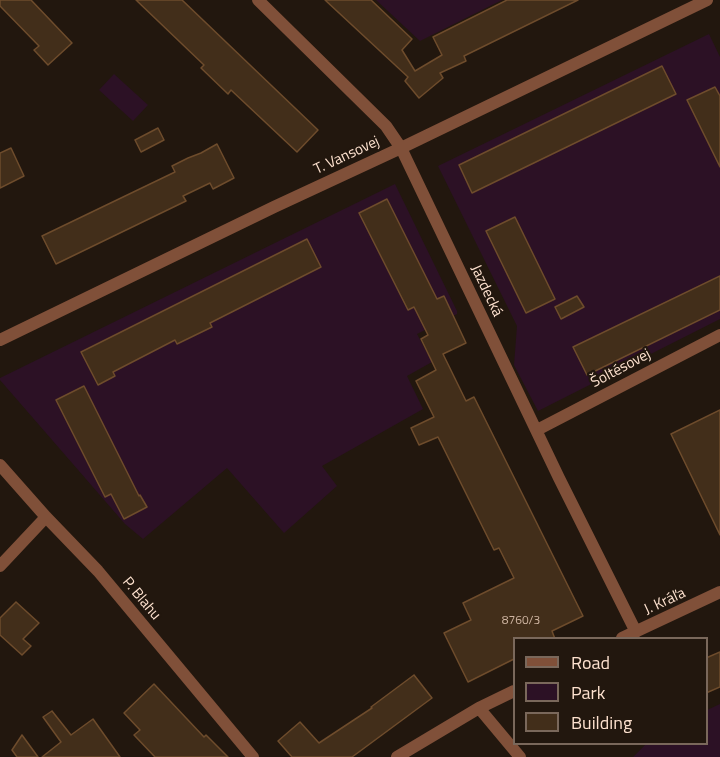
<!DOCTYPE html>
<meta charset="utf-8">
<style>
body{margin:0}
#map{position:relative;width:720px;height:757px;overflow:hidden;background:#22170e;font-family:"Titillium Web",sans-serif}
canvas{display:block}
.legend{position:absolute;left:513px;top:637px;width:195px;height:108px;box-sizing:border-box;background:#22170e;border:2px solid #7a685b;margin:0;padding:8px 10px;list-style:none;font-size:18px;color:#fee2cf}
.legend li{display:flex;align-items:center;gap:12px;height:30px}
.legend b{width:30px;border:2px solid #7a685b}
</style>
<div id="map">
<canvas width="720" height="757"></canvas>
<ul class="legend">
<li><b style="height:8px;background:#805039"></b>Road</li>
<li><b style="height:16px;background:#2c1125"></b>Park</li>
<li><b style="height:16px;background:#422e1a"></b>Building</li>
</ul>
</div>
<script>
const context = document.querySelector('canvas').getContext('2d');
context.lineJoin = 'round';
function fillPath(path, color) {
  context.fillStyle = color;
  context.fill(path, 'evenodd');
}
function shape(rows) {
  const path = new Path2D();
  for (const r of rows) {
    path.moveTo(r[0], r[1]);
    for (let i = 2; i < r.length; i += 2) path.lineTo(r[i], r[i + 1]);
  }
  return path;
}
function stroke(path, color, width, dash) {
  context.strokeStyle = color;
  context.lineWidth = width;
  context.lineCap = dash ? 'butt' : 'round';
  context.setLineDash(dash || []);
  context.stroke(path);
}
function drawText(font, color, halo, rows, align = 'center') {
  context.font = font + ' "Titillium Web",sans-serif';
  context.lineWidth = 4.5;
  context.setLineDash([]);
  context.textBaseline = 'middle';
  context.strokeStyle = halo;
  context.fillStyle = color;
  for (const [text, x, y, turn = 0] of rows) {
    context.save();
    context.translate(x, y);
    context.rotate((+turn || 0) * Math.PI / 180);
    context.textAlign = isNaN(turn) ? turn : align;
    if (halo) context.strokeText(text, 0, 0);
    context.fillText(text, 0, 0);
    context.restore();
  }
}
const green = shape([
 [376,0,502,0,420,41],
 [709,34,720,57,720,319,538,411,514,365,517,326,438,166],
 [114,74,148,105,133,121,99,90],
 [395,184,457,311,457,314,417,334,432,362,407,376,423,409,322,466,337,486,284,533,227,468,143,539,125,524,0,380,0,378],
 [720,704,720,757,633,757,646,744,706,744,707,710]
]);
const building = shape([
 [0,0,31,0,72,43,48,65,34,50,39,46,0,6,0,0],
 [136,0,182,0,318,130,297,152,231,90,228,94,201,68,204,65,136,0],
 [325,0,371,0,412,39,402,50,415,71,442,55,433,37,507,0,578,0,464,56,466,61,440,73,443,78,419,98,405,81,408,77,325,0],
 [662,66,676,94,472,193,459,165,662,66],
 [715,87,720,96,720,167,687,100,715,87],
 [158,128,164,140,141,152,135,140,158,128],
 [217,144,234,178,213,189,210,183,183,196,186,201,56,264,42,236,175,172,172,166,188,158,201,153,217,144],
 [11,148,24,176,0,188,0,153,11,148],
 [387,199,437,299,444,296,466,343,443,354,466,401,474,397,583,616,552,631,555,639,514,639,514,659,468,682,444,633,471,620,463,603,514,578,499,548,494,550,438,437,419,445,411,428,434,417,416,381,436,370,421,339,428,335,414,307,408,310,359,213,387,199],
 [515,217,555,299,526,313,486,231,515,217],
 [307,239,321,267,210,323,212,327,177,344,175,340,113,372,115,376,98,385,81,352,307,239],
 [720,276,720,310,587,375,573,347,720,276],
 [577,296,584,307,561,319,555,307,577,296],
 [84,386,139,496,140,495,147,507,124,519,111,494,105,497,56,400,84,386],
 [720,410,720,535,671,434,720,410],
 [16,602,39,623,23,639,31,646,22,655,0,635,0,618,16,602],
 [720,652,720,687,706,693,706,658,720,652],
 [414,675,432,698,352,757,292,757,278,741,300,722,319,743,372,708,371,707,414,675],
 [154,684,204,737,206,735,228,757,155,757,134,735,140,730,124,713,154,684],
 [52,711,71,735,93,719,120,757,42,757,61,742,43,717,52,711],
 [22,735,38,757,17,757,12,750,22,735]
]);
const minor = shape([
 [258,0,386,126,401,148,559,478,636,632],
 [0,340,274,207,401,148,707,0],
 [537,430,720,335],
 [0,465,46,517,98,571,253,757],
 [0,566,46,517],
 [622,638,720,592],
 [479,708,520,757],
 [397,757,479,708,514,691]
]);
const numberNames = [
 ["8760/3",521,621]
];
const streetNames = [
 ["T. Vansovej",347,156,-25],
 ["Jazdecká",486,291,65],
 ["Šoltésovej",621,369,-28],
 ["P. Blahu",141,599,50],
 ["J. Kráľa",665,602,-25]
];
fillPath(green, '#2c1125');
fillPath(building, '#422e1a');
stroke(building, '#6e4c2c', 1.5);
stroke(minor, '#805039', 12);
drawText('12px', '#cfb5a2', null, numberNames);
drawText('15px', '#fee2cf', '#22170e', streetNames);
</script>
